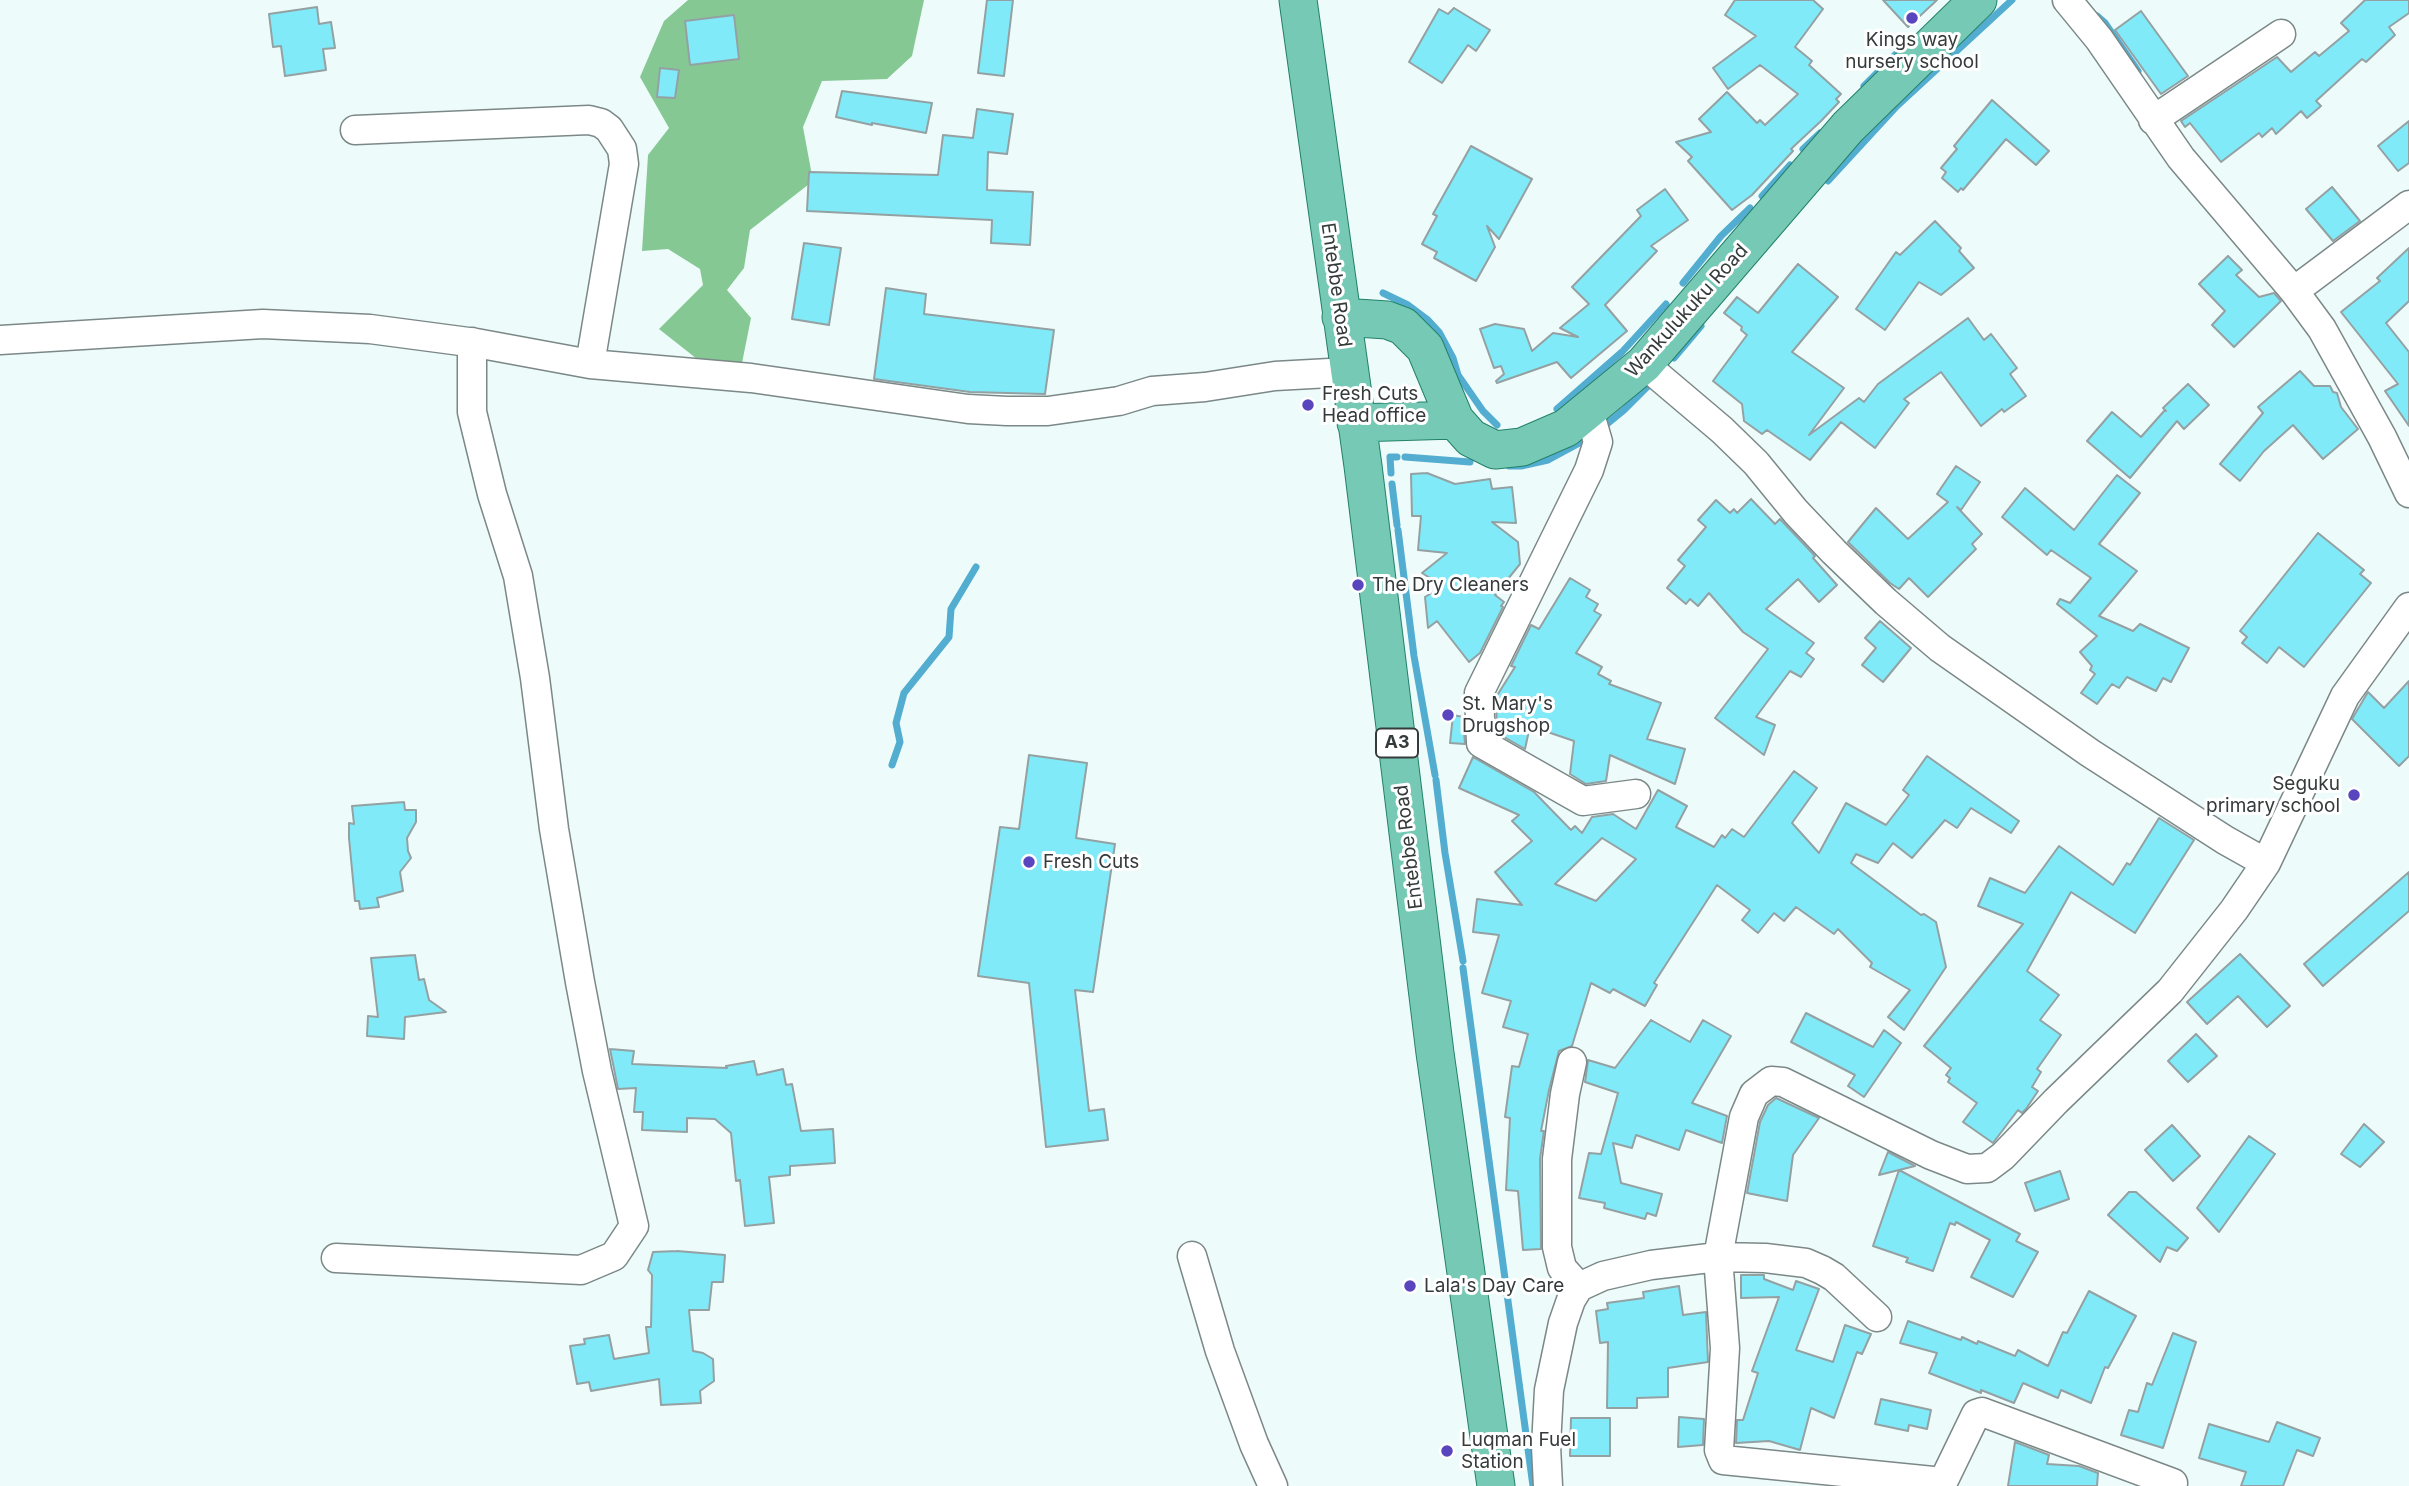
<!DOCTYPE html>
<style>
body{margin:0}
canvas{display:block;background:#edfcfa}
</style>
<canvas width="2409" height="1486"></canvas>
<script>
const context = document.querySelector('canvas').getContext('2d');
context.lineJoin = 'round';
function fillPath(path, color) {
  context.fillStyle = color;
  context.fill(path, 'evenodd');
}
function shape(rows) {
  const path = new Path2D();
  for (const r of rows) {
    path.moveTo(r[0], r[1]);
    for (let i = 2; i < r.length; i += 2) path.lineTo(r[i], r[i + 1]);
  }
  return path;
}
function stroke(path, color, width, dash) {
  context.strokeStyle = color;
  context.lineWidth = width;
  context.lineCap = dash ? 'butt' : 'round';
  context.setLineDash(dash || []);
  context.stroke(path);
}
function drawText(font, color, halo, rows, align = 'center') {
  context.font = font + ' Inter,sans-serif';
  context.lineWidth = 6;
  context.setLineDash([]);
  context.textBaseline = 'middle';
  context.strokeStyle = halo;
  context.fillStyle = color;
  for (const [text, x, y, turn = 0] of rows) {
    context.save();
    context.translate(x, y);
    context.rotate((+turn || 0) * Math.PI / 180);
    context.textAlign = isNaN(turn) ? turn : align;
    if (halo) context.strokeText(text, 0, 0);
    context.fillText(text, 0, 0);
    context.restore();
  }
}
const forest = shape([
 [688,0,924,0,912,56,887,79,822,81,803,127,813,181,750,230,744,268,727,290,751,318,741,368,711,370,659,329,703,285,700,269,668,249,642,251,648,155,669,128,640,77,664,21]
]);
const stream = shape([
 [2097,16,2105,23,2138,71],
 [1864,86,1908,42],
 [1803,149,1820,133],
 [1828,181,1897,106,2012,0],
 [1762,196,1790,165],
 [1683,283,1721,236,1750,208],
 [1383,293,1408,305,1428,320,1439,332,1453,358,1458,375,1483,411,1497,425],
 [1674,358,1701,326],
 [1557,409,1622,352,1666,304],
 [1602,428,1624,410,1654,380],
 [1405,457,1470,462],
 [1509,466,1521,466,1548,460,1585,440],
 [1391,473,1390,457,1397,457],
 [1392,484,1397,525],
 [1398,530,1414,656,1435,775],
 [892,765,900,742,896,723,904,693,949,637,951,609,976,567],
 [1436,780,1445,853,1463,961],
 [1463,968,1533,1486]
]);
const building = shape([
 [987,0,1013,0,1004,76,978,73,987,0],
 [1735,0,1813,0,1823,9,1795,47,1812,61,1809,65,1841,94,1836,99,1839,102,1821,121,1791,149,1793,151,1752,195,1732,210,1688,161,1692,157,1676,142,1711,132,1699,119,1727,92,1757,123,1760,120,1765,125,1798,94,1760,65,1728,89,1713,68,1756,36,1725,15,1735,0],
 [1883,0,1937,0,1908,27,1883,0],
 [2365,0,2409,0,2409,13,2389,27,2395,35,2366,62,2362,59,2316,101,2321,106,2307,118,2301,111,2276,134,2272,128,2262,137,2259,133,2221,162,2190,123,2185,127,2181,121,2277,57,2291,72,2315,52,2319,56,2349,31,2341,23,2365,0],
 [317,7,319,24,331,22,335,48,323,49,326,70,285,76,281,46,273,47,269,14,317,7],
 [1454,8,1490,30,1476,51,1468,45,1442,83,1409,62,1439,9,1448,14,1454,8],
 [2141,11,2188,76,2161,94,2115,30,2141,11],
 [734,15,739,59,690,65,685,21,734,15],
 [660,68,679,70,675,98,657,97,660,68],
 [842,91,932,103,926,133,872,123,872,125,836,117,842,91],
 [1992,100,2049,151,2036,165,2006,139,1963,190,1961,188,1958,192,1942,178,1946,172,1941,168,1957,149,1954,146,1992,100],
 [977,109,1013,114,1007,154,988,152,987,190,1033,192,1030,245,991,243,992,220,807,211,809,172,938,175,943,135,973,138,977,109],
 [2409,121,2409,163,2398,171,2378,146,2409,121],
 [1471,146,1532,179,1499,239,1487,226,1495,247,1476,281,1434,258,1437,252,1422,244,1437,216,1433,214,1471,146],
 [2332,187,2360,221,2333,241,2306,209,2332,187],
 [1665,189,1688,220,1651,246,1657,251,1605,305,1627,331,1571,378,1557,362,1497,383,1496,381,1504,374,1501,366,1494,368,1480,329,1495,324,1524,329,1532,351,1553,333,1578,337,1560,328,1589,304,1572,287,1641,216,1637,210,1665,189],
 [1935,221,1961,248,1959,251,1974,268,1941,295,1919,282,1885,330,1856,309,1896,252,1900,255,1935,221],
 [804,243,841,248,829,325,792,319,804,243],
 [2409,248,2409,301,2386,323,2409,352,2409,426,2385,391,2398,384,2341,312,2380,281,2377,278,2409,248],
 [2228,256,2242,270,2236,275,2259,297,2274,293,2281,301,2234,347,2212,325,2225,311,2199,284,2228,256],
 [1798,264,1838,297,1792,352,1844,388,1809,435,1859,398,1864,402,1878,384,1968,318,1984,340,1991,334,2017,368,2010,374,2026,396,2004,412,2002,409,1981,426,1941,372,1904,399,1909,403,1875,448,1841,422,1810,460,1767,430,1762,434,1744,421,1742,404,1713,381,1747,335,1741,330,1742,327,1724,313,1737,297,1758,313,1798,264],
 [886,288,926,294,924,314,1054,330,1045,394,970,392,874,379,886,288],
 [2300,371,2314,386,2330,386,2333,392,2337,393,2341,407,2358,429,2323,459,2293,425,2264,451,2240,481,2220,464,2263,413,2258,407,2300,371],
 [2188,384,2209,405,2184,429,2177,421,2130,478,2087,441,2112,412,2141,437,2165,410,2166,411,2163,408,2188,384],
 [1956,466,1980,482,1961,510,1957,507,1982,534,1972,544,1976,549,1928,597,1909,578,1899,589,1890,583,1848,542,1876,508,1908,539,1948,502,1937,494,1956,466],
 [1427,473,1455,484,1490,479,1492,489,1512,487,1516,523,1492,522,1518,542,1520,564,1495,595,1504,602,1501,606,1503,607,1480,653,1469,662,1437,621,1428,628,1425,597,1443,586,1422,573,1447,553,1418,550,1421,516,1412,516,1411,474,1427,473],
 [2117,475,2140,493,2099,544,2137,571,2099,616,2133,631,2140,624,2189,648,2171,682,2163,678,2156,691,2127,677,2119,688,2112,684,2097,704,2081,693,2095,674,2090,670,2092,666,2080,652,2097,636,2057,604,2060,599,2070,603,2091,578,2051,550,2047,555,2002,517,2025,488,2074,530,2117,475],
 [1751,499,1775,524,1780,519,1815,556,1813,558,1837,585,1819,602,1798,579,1766,609,1814,643,1806,653,1814,659,1801,677,1790,671,1756,717,1775,725,1764,755,1715,718,1768,649,1743,632,1709,593,1698,606,1690,599,1686,604,1667,588,1685,566,1678,560,1706,527,1698,520,1716,500,1730,513,1734,509,1737,513,1751,499],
 [2318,533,2364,570,2360,574,2371,583,2304,667,2279,647,2267,663,2242,643,2247,637,2240,631,2318,533],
 [1570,578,1590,590,1586,597,1598,604,1594,611,1601,615,1576,653,1602,667,1598,674,1611,681,1609,684,1661,703,1647,739,1685,749,1675,784,1610,755,1606,781,1586,784,1570,774,1574,741,1530,726,1525,749,1497,733,1496,697,1515,667,1511,666,1531,625,1539,629,1570,578],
 [1880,621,1911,648,1883,682,1862,665,1876,648,1865,638,1880,621],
 [2409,681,2409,756,2399,766,2352,719,2368,692,2384,708,2409,681],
 [1453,715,1463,717,1465,744,1450,743,1453,715],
 [1029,755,1087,763,1076,838,1115,844,1093,992,1075,990,1089,1111,1104,1109,1108,1140,1046,1147,1029,983,978,976,1000,827,1019,829,1029,755],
 [1927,756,2019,821,2011,833,1971,808,1957,828,1945,820,1912,858,1893,843,1878,863,1856,854,1851,863,1921,915,1924,914,1936,922,1946,967,1904,1030,1888,1017,1910,990,1870,967,1872,963,1838,929,1834,934,1796,907,1784,921,1774,913,1758,933,1742,920,1750,910,1717,885,1654,983,1657,985,1645,1006,1613,989,1610,993,1591,983,1572,1046,1559,1051,1549,1090,1541,1131,1544,1131,1540,1159,1541,1249,1523,1250,1518,1191,1506,1190,1510,1118,1505,1117,1512,1066,1519,1067,1528,1034,1503,1027,1511,1001,1482,993,1499,935,1473,932,1477,899,1522,905,1495,872,1532,841,1512,821,1519,815,1459,788,1473,757,1534,792,1571,830,1575,826,1582,833,1592,817,1613,814,1636,829,1658,790,1687,806,1676,827,1714,847,1722,835,1725,838,1732,829,1744,837,1794,771,1817,788,1792,823,1819,853,1846,803,1886,825,1909,795,1903,790,1927,756],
 [1602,838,1636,859,1596,901,1555,884,1602,838],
 [404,802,405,810,416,810,416,822,407,838,408,851,411,858,400,872,403,891,377,898,379,907,360,909,359,901,355,901,349,838,349,823,354,824,352,806,404,802],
 [2159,818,2194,840,2135,933,2071,892,2027,971,2059,995,2040,1020,2061,1035,2037,1069,2041,1072,2032,1087,2038,1091,2026,1109,2022,1113,2018,1110,1993,1143,1963,1122,1977,1103,1948,1082,1950,1078,1946,1075,1951,1068,1924,1046,2023,924,1978,906,1990,878,2025,893,2059,846,2113,885,2127,863,2130,865,2159,818],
 [2409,872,2409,911,2323,986,2304,964,2409,872],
 [2240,954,2290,1006,2267,1027,2238,996,2207,1024,2187,1002,2240,954],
 [415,955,419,980,424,979,429,1000,446,1012,405,1017,404,1039,367,1036,368,1016,378,1017,371,958,415,955],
 [1806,1013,1873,1047,1884,1030,1901,1043,1864,1097,1848,1086,1855,1075,1791,1042,1806,1013],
 [1651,1020,1690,1042,1703,1020,1731,1036,1692,1103,1727,1116,1722,1143,1686,1130,1679,1150,1636,1135,1632,1148,1613,1143,1621,1183,1662,1194,1656,1216,1647,1213,1645,1219,1604,1208,1605,1203,1579,1198,1589,1153,1601,1154,1618,1093,1585,1082,1588,1060,1615,1068,1651,1020],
 [2196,1034,2217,1056,2188,1082,2168,1061,2196,1034],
 [610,1049,634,1051,632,1064,727,1068,726,1066,754,1061,757,1075,783,1069,786,1085,792,1084,801,1131,833,1129,835,1163,790,1166,790,1175,769,1177,774,1223,745,1226,740,1180,736,1181,731,1133,715,1119,687,1118,687,1132,642,1130,643,1112,634,1112,636,1088,618,1089,610,1049],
 [1776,1098,1819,1118,1793,1155,1787,1201,1747,1193,1760,1122,1768,1105,1776,1098],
 [2364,1124,2384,1142,2360,1167,2341,1154,2364,1124],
 [2172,1125,2200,1156,2173,1181,2145,1150,2172,1125],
 [2249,1136,2275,1154,2219,1232,2197,1208,2249,1136],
 [1888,1152,1915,1166,1879,1175,1888,1152],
 [1899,1170,2020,1234,2016,1241,2038,1252,2013,1297,1971,1277,1990,1240,1956,1222,1955,1225,1950,1223,1933,1271,1906,1262,1908,1258,1873,1246,1899,1170],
 [2060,1171,2069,1199,2035,1211,2025,1183,2060,1171],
 [2129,1192,2136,1192,2188,1238,2177,1251,2167,1247,2160,1262,2108,1215,2129,1192],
 [677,1251,725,1255,723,1282,712,1282,709,1310,689,1310,693,1351,703,1353,713,1359,714,1381,700,1391,701,1403,661,1405,659,1379,591,1391,589,1382,577,1384,570,1346,585,1344,584,1339,609,1335,614,1359,649,1353,646,1327,651,1327,652,1275,648,1270,653,1252,677,1251],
 [1741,1275,1764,1275,1764,1279,1793,1290,1796,1281,1819,1289,1796,1350,1833,1362,1845,1325,1871,1334,1862,1354,1857,1352,1834,1418,1811,1408,1800,1450,1769,1441,1736,1443,1737,1420,1743,1420,1758,1373,1752,1371,1779,1297,1741,1298,1741,1275],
 [1679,1286,1683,1315,1706,1312,1708,1362,1668,1368,1668,1397,1637,1398,1637,1408,1607,1408,1608,1342,1600,1343,1596,1311,1608,1309,1607,1303,1644,1298,1643,1292,1679,1286],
 [2089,1291,2136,1316,2108,1368,2105,1367,2091,1403,2061,1390,2058,1398,2023,1383,2014,1403,1981,1390,1981,1393,1929,1373,1937,1353,1900,1343,1908,1321,1961,1340,1962,1337,1977,1344,1978,1341,2015,1356,2018,1350,2048,1366,2063,1332,2067,1333,2089,1291],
 [2173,1333,2196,1342,2163,1448,2121,1435,2129,1410,2138,1412,2147,1383,2152,1385,2173,1333],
 [1881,1399,1931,1410,1927,1429,1909,1425,1908,1431,1875,1424,1881,1399],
 [1679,1417,1704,1419,1703,1445,1678,1447,1679,1417],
 [1571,1418,1610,1418,1610,1456,1570,1456,1571,1418],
 [2277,1422,2320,1438,2313,1456,2297,1450,2283,1486,2241,1486,2246,1472,2199,1458,2209,1424,2269,1442,2277,1422],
 [2015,1442,2049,1455,2047,1464,2079,1466,2098,1473,2097,1486,2008,1486,2015,1442]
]);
const minor = shape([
 [2067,0,2099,39,2181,158,2294,291,2322,329,2382,437,2409,493],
 [2153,120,2281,34],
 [355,130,589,120,601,123,609,129,622,149,624,164,590,364],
 [2294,291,2409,205],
 [0,340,263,324,370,329,476,343,590,364,751,378,968,409,1007,411,1048,411,1119,401,1152,391,1205,387,1275,376,1348,372],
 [1644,364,1722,430,1756,463,1796,512,1834,552,1886,602,1940,648,2090,753,2225,840,2266,863],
 [1589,411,1598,442,1589,470,1479,693,1481,743,1583,801,1636,794],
 [1572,1062,1565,1094,1557,1159,1557,1247,1562,1268,1579,1287],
 [1192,1256,1220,1351,1254,1444,1273,1486],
 [336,1258,581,1270,614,1256,634,1226,597,1071,580,982,554,829,535,678,518,576,492,494,472,412,472,342],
 [2173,1483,1982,1412,1976,1414,1943,1482,1723,1460,1719,1450,1725,1348,1718,1257,1744,1117,1754,1094,1771,1081,1783,1082,1931,1155,1967,1169,1987,1168,2003,1156,2056,1101,2170,991,2234,910,2266,863,2345,696,2409,607],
 [1548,1486,1546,1446,1549,1390,1563,1323,1571,1300,1579,1287,1603,1276,1651,1265,1718,1257,1765,1258,1806,1263,1822,1270,1834,1277,1877,1317]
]);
const major = shape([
 [1298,0,1363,466,1435,1053,1496,1486],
 [1341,317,1387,320,1403,326,1425,348,1455,420,1471,438,1495,450,1522,447,1566,428,1644,364,1848,127,1978,0],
 [1356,423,1455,420]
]);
const markers = [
 [1912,18,7,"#5946be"],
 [1308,405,7,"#5946be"],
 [1358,585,7,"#5946be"],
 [1448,715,7,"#5946be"],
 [2354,795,7,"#5946be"],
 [1029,862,7,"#5946be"],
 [1410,1286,7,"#5946be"],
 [1447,1451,7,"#5946be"]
];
const shields = [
 [1397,743,42]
];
const shieldNames = [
 ["A3",1397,743]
];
const poiNames = [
 ["Kings way",1912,40,"center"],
 ["nursery school",1912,62,"center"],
 ["Fresh Cuts",1322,394],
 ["Head office",1322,416],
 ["The Dry Cleaners",1372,585],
 ["St. Mary's",1462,704],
 ["Drugshop",1462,726],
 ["Seguku",2340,784,"right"],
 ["primary school",2340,806,"right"],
 ["Fresh Cuts",1043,862],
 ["Lala's Day Care",1424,1286],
 ["Luqman Fuel",1461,1440],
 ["Station",1461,1462]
];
const streetNames = [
 ["Entebbe Road",1336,285,82],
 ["Wankulukuku Road",1687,311,-48],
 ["Entebbe Road",1409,847,-97]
];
fillPath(forest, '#86c894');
stroke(stream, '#53add0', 7);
fillPath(building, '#81eaf9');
stroke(building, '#94a1a3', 2);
stroke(minor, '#7b8887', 31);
stroke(major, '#238169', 39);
stroke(minor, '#fff', 28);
stroke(major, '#76cab5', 37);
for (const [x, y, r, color] of markers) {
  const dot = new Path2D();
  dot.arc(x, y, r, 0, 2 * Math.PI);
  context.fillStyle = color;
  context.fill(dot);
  stroke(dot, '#fff', 2.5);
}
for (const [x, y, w] of shields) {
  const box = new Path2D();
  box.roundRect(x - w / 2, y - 14.5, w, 29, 5);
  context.fillStyle = '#fff';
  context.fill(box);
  stroke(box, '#353a3a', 2);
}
drawText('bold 18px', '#353a3a', null, shieldNames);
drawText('19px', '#353a3a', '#fff', poiNames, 'left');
drawText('19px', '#353a3a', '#fff', streetNames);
</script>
